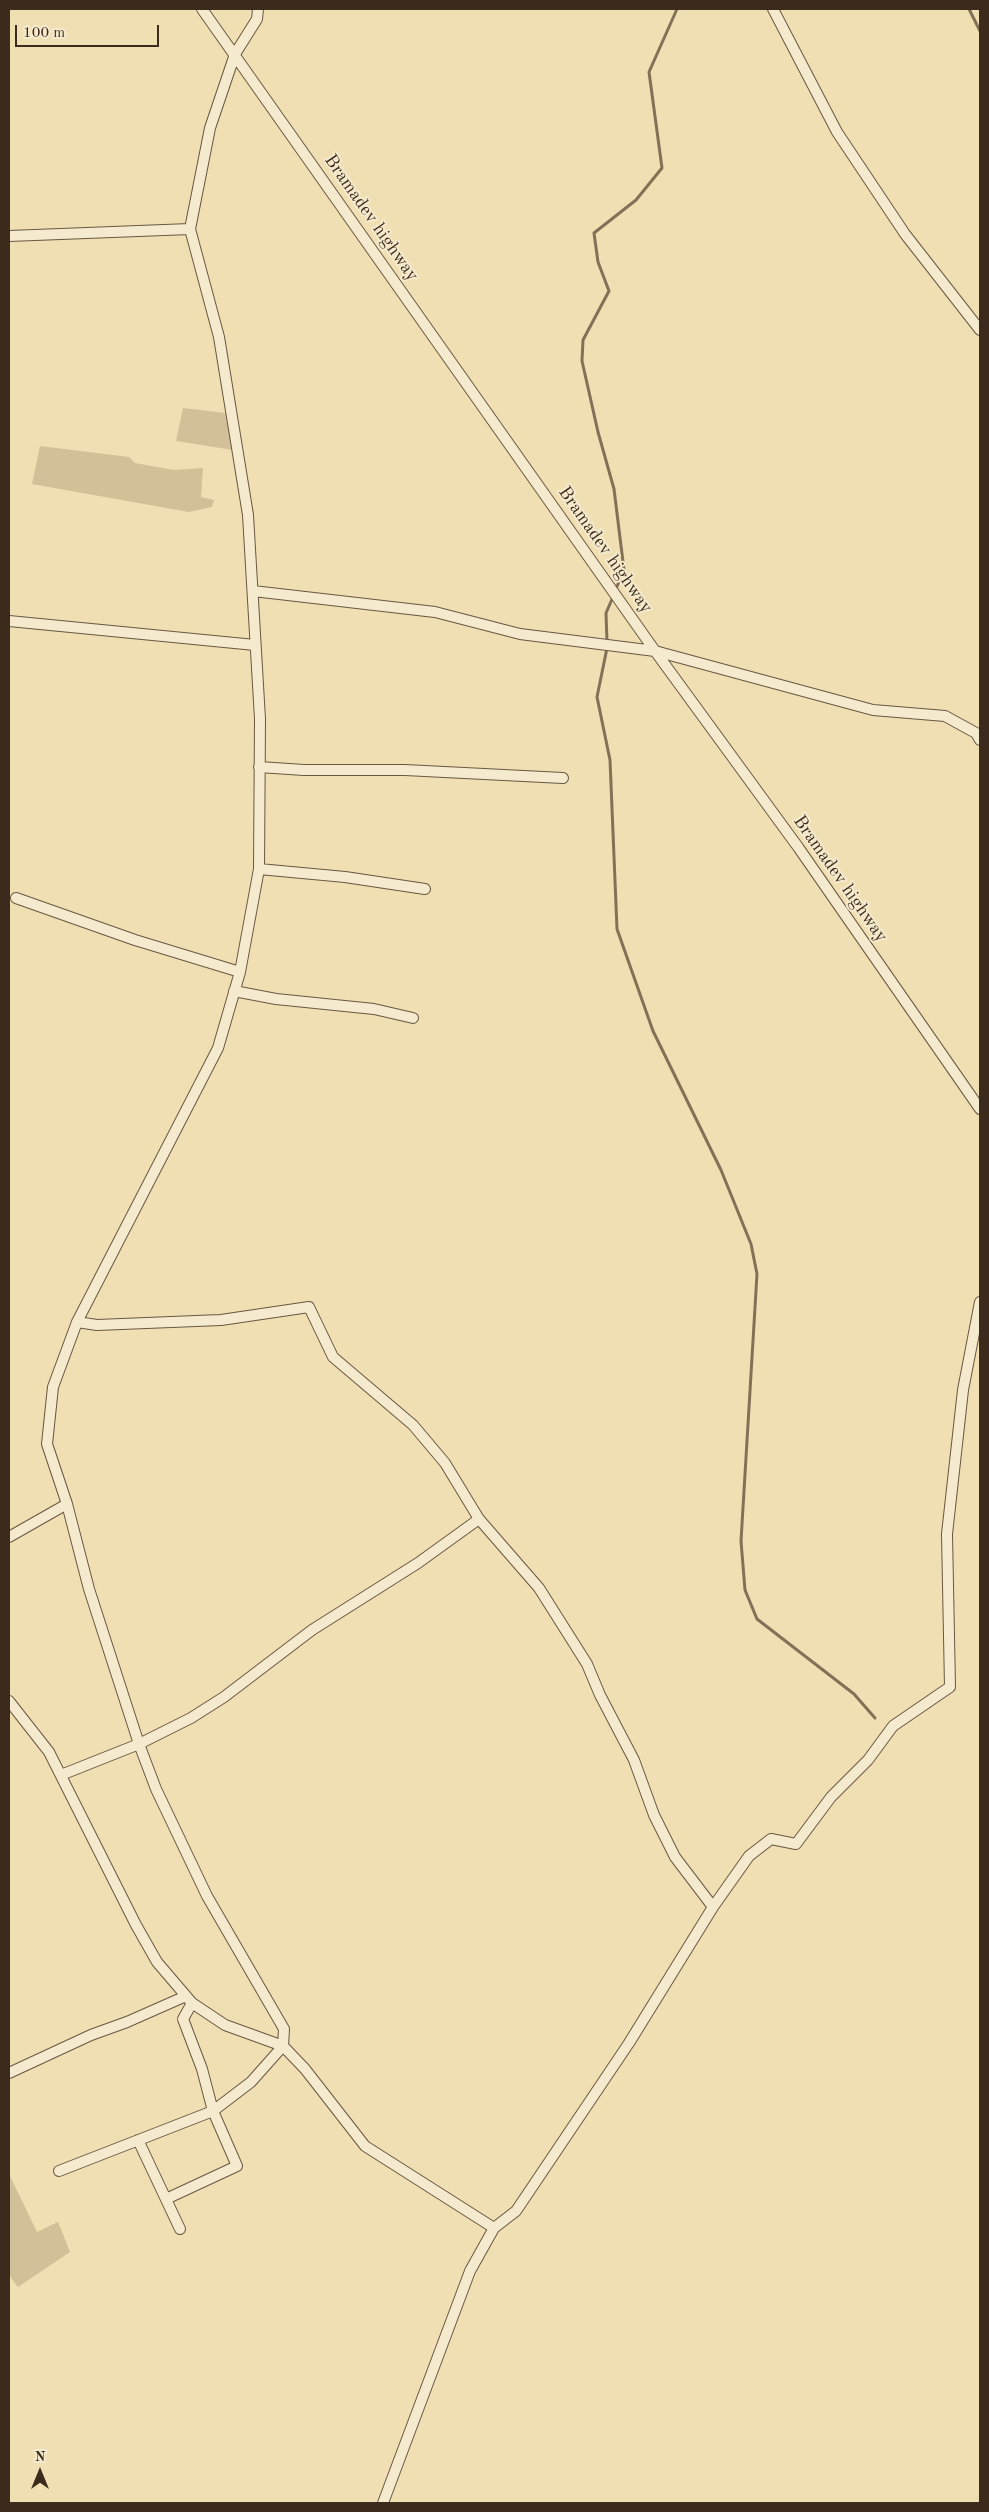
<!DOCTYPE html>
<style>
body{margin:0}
#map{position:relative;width:989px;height:2512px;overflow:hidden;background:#f0dfb2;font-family:"Old Standard TT",serif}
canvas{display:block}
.frame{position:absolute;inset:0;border:10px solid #3c2a1c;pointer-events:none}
.north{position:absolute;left:15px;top:2447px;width:50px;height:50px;-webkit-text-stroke:4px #f5eacd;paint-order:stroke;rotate:0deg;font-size:14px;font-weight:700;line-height:20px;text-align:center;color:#3c2a1c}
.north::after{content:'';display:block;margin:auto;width:18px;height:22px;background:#3c2a1c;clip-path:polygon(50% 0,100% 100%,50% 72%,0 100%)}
.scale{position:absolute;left:15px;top:25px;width:144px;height:22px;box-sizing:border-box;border:2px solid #3c2a1c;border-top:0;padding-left:6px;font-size:15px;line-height:18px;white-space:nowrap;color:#3c2a1c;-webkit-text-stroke:4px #f5eacd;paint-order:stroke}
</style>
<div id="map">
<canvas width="989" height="2512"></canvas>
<div class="frame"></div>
<div class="north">N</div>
<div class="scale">100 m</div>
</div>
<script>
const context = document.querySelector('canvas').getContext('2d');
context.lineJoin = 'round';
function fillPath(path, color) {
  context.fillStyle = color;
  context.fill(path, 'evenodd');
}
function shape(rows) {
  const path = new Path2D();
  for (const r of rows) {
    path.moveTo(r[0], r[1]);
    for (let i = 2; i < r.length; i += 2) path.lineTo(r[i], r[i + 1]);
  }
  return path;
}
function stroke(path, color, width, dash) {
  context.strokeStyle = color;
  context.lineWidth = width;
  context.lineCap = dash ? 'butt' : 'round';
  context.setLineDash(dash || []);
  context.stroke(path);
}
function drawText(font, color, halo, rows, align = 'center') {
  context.font = font + ' "Old Standard TT",serif';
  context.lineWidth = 4;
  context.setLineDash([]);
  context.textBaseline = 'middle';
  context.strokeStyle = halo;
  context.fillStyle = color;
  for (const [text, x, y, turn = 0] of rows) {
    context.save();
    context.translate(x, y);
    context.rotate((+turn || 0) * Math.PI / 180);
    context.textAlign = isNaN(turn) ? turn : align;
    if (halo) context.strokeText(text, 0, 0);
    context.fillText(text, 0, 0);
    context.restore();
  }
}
const green = shape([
 [183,408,225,413,233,450,176,441],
 [40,446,129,457,135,463,174,470,203,468,201,497,214,500,212,507,189,512,32,484],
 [9,2174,37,2232,58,2222,70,2252,18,2287,9,2275]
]);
const stream = shape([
 [969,9,980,31],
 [615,591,624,570,614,489,598,432,582,361,583,340,609,291,598,262,594,233,636,200,662,168,649,72,677,9],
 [607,642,606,613,613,597],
 [607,648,597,697,610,760,617,929,653,1031,721,1170,751,1244,757,1274,741,1541,745,1590,757,1619,854,1694,875,1718]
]);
const minor = shape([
 [202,9,655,651,798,847,980,1109],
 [773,9,837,132,905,234,980,330],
 [9,236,190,229],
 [253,591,435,612,520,634,655,651,873,710,945,716,976,733,980,740],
 [9,621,255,645],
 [259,767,304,770,405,770,563,778],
 [259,869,345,877,425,889],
 [16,898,135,940,240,972],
 [234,991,276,999,374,1009,413,1018],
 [77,1322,97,1325,221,1320,309,1307,333,1357,413,1425,445,1463,479,1519,539,1588,587,1664,600,1695,634,1760,654,1815,675,1857,713,1907],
 [9,1537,67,1504],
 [9,1701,49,1752,136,1925,157,1962,192,2003,225,2025,283,2046,305,2069,365,2146,494,2228],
 [61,1775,139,1744,191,1718,224,1697,312,1630,418,1563,479,1519],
 [9,2073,91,2035,127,2022,186,1996],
 [138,2140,180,2229],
 [59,2171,213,2111,251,2082,283,2046,284,2029,207,1896,156,1789,139,1744,89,1589,67,1504,47,1444,53,1387,77,1322,218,1048,240,972,259,869,260,719,248,515,219,337,190,229,210,128,235,54,257,19,258,9],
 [166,2199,237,2166,213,2111,202,2069,183,2019,192,2003],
 [383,2503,470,2271,494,2228,516,2211,629,2043,713,1907,749,1856,771,1839,796,1844,831,1797,868,1760,893,1726,950,1687,947,1534,963,1390,980,1302]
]);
const streetNames = [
 ["Bramadev highway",371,218,55],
 ["Bramadev highway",605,550,55],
 ["Bramadev highway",840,879,55]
];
fillPath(green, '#d1c098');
stroke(stream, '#837157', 3);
stroke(minor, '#695742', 12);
stroke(minor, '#f5eacd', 10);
drawText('18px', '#3c2a1c', '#f5eacd', streetNames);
</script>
